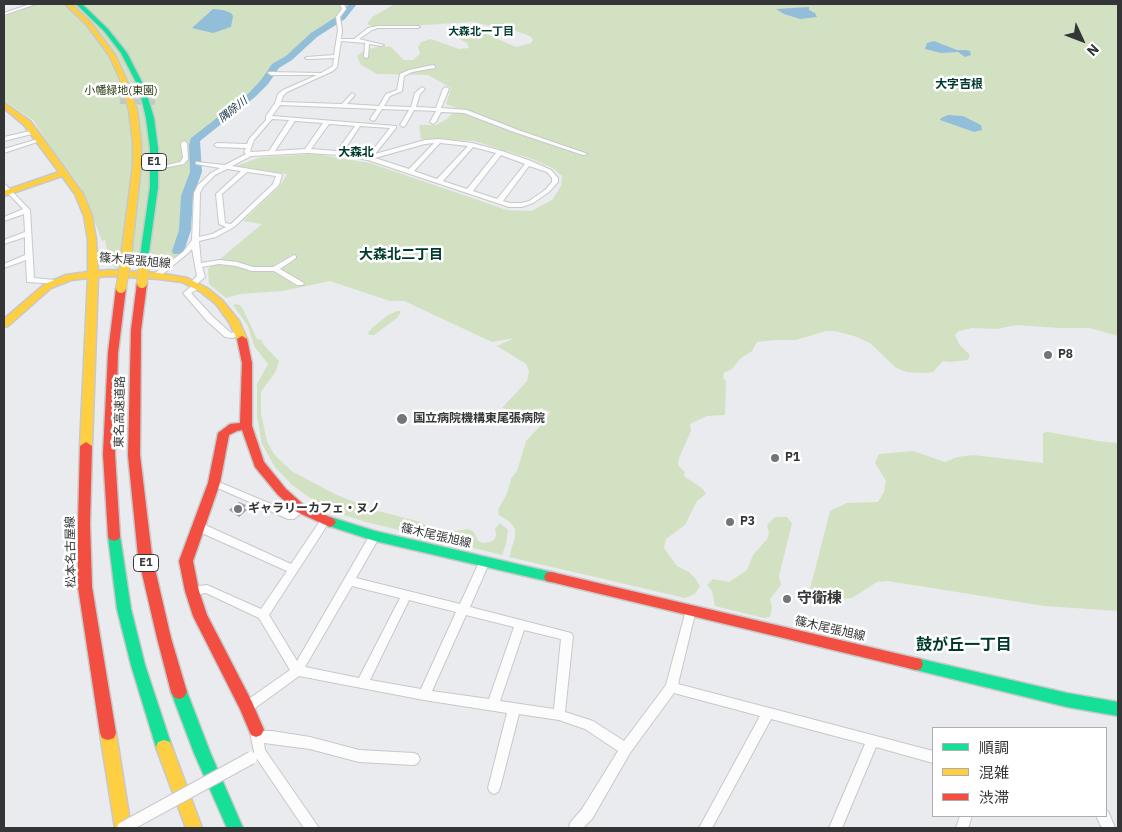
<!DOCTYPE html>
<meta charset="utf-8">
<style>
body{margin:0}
#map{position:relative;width:1122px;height:832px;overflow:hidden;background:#eaebee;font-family:"IBM Plex Sans","Noto Sans JP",sans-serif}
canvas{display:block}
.frame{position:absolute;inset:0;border:5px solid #343536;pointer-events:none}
.legend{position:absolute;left:932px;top:727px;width:175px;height:90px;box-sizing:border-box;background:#fff;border:1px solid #aeaeaf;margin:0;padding:6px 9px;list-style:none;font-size:15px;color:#343536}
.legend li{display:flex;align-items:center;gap:10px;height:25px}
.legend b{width:25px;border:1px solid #aeaeaf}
.north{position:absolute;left:1057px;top:15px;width:50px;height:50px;-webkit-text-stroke:4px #fff;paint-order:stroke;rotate:133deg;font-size:14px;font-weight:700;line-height:20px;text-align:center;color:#343536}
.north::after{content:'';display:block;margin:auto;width:18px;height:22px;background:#343536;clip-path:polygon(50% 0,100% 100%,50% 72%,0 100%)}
</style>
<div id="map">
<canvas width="1122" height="832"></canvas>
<div class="frame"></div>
<ul class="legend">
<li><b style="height:6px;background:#16e098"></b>順調</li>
<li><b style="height:6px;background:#ffcf43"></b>混雑</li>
<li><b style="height:6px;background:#f24e42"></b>渋滞</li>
</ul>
<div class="north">N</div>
</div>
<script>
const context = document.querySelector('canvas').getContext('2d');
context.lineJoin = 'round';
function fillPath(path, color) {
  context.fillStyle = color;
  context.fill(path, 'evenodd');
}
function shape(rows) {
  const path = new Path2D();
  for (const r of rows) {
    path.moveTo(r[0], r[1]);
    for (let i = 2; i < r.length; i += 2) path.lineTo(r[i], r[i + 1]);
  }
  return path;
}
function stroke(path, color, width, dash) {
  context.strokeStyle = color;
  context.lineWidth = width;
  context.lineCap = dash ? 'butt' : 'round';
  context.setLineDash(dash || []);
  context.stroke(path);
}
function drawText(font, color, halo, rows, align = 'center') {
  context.font = font + ' "IBM Plex Sans","Noto Sans JP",sans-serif';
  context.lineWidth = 5;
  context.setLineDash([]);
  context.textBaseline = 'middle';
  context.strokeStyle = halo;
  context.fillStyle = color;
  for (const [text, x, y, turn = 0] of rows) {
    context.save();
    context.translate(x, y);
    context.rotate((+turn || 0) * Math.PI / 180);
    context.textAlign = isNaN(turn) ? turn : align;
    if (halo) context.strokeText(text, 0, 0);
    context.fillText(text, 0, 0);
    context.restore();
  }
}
const green = shape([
 [36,4,352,4,336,22,315,34,287,59,267,70,271,78,263,87,191,144,193,178,184,199,183,231,177,251,178,256,170,263,115,269,108,257,105,240,102,241,85,196,76,181,57,158,33,120,4,101,4,16],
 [395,4,1118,4,1118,336,1090,328,1058,328,1017,325,997,329,972,328,959,331,955,335,959,344,970,355,968,360,949,362,943,361,933,372,926,373,907,372,896,368,870,343,854,336,835,331,826,331,796,340,774,340,757,342,752,351,741,358,732,369,724,373,723,378,726,381,725,415,707,416,690,424,691,431,679,458,678,465,685,472,684,476,703,489,706,494,697,501,685,525,666,539,664,548,677,566,689,572,695,578,700,586,695,594,685,598,509,557,515,537,515,529,510,522,499,515,498,510,507,493,511,479,517,471,526,441,545,421,550,412,541,408,522,414,502,408,527,381,529,372,526,364,497,346,514,338,492,342,404,301,390,301,330,281,283,291,241,294,226,298,209,284,208,269,262,224,243,221,280,186,287,174,236,166,261,157,316,154,370,163,507,210,531,211,552,200,561,186,562,176,554,169,532,159,474,141,421,139,419,125,436,125,447,119,457,108,446,104,451,88,428,75,377,74,361,65,357,56,365,50,380,46,391,47,404,60,413,60,420,54,418,47,421,42,431,39,459,49,469,48,467,43,454,36,458,29,480,31,516,47,531,43,533,39,530,36,516,31,472,22,376,28,367,24,372,17],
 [236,304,240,305,244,311,257,339,261,340,263,344,279,361,276,371,261,392,261,413,267,442,274,454,283,463,293,472,337,495,374,510,417,521,444,533,468,529,474,532,478,541,483,543,490,542,494,540,496,536,495,529,500,523,508,530,506,544,502,555,366,522,334,512,320,505,292,485,275,467,262,444,257,416,257,384,268,364,254,346,248,326,233,305],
 [397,311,401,311,397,318,374,335,369,335,368,333,373,327,388,315],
 [1048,432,1098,441,1118,443,1118,611,1044,606,888,581,877,582,852,598,836,599,822,605,815,598,810,589,830,511,847,503,878,502,884,492,886,481,875,463,879,454,913,451,945,462,957,457,973,455,1043,463,1043,433],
 [775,517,787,517,792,523,779,576,781,585,770,599,772,607,770,617,764,618,715,606,712,591,707,585,713,579,729,582,747,570,753,555,767,539,769,533,767,525]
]);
const water = shape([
 [809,7,809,10,815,13,817,17,800,19,784,14,776,9],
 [213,9,223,10,231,13,233,16,231,27,213,33,192,28],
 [934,41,957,50,966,50,970,51,971,55,965,57,958,52,941,53,925,49,927,43],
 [948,115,963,116,981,125,982,130,974,132,940,120,941,118]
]);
const river = shape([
 [349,4,357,4,345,19,317,37,292,60,279,68,268,84,255,97,200,141,202,172,193,196,191,230,183,254,173,254,172,251,179,230,181,196,190,172,189,145,191,138,249,93,261,80,272,64,286,56,311,33,339,15,349,4]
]);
const building = shape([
 [239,502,246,505,244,508,247,510,239,517,229,510]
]);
const streetTunnelFar1 = shape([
 [120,101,155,102]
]);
const streetTunnel = shape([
 [120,101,156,102]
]);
const street = shape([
 [30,4,36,4,4,15,4,13,30,4],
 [340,4,344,4,346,9,340,17,342,30,341,39,354,39,368,28,378,26,418,26,420,27,418,28,378,28,372,30,359,39,384,45,382,46,369,44,368,57,366,58,364,57,365,43,341,41,337,67,333,71,287,92,283,96,281,102,342,104,352,93,355,95,347,104,379,106,386,94,397,90,400,74,409,70,433,65,435,66,435,68,412,72,404,76,402,91,390,96,384,106,411,107,415,93,422,87,425,89,420,94,416,107,436,108,443,89,446,87,449,89,441,108,467,110,518,130,588,154,583,155,514,132,464,113,441,112,436,122,433,124,430,122,436,111,414,110,405,126,403,127,400,125,409,110,382,109,375,120,373,121,370,119,377,109,280,105,272,116,396,126,396,128,375,154,425,140,439,139,472,143,502,151,531,161,551,170,558,178,558,182,549,192,533,203,522,207,509,207,368,160,339,155,307,153,251,156,232,166,281,174,282,175,279,185,234,227,216,237,199,241,201,263,219,260,237,262,253,267,273,267,294,255,296,256,296,258,280,269,304,283,303,285,297,285,274,271,252,271,236,266,219,264,202,267,205,277,197,284,201,286,200,288,191,293,213,317,231,333,240,331,244,333,233,338,225,337,207,321,183,293,192,286,189,284,197,276,192,249,187,254,158,278,155,278,151,276,183,252,192,240,194,193,198,185,211,173,220,168,196,164,196,162,225,165,246,154,244,152,246,148,217,147,214,145,217,143,247,144,249,139,266,120,266,116,275,103,278,94,283,90,317,75,271,75,268,73,269,72,321,73,333,66,334,58,307,59,305,58,307,57,334,55,338,30,336,17,342,9,340,4],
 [272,119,289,120,269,151,251,152,250,151,254,140,272,119],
 [295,121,323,123,305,149,275,151,295,121],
 [329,124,355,126,337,151,311,149,329,124],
 [360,126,390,128,368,156,343,152,360,126],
 [434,143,409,169,375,158,425,144,434,143],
 [440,143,468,146,437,179,414,171,440,143],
 [473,147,496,153,467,189,443,181,473,147],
 [501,155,525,164,497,199,473,191,501,155],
 [529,166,547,172,552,178,552,182,545,190,529,201,521,203,510,203,503,201,529,166],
 [227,169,241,171,216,194,219,224,226,227,212,234,199,237,200,193,203,187,215,175,227,169],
 [247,172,276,176,273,184,231,224,225,223,222,194,247,172],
 [34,130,37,132,36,133,4,141,4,137,34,130],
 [38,139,43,140,4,153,4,149,38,139],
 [184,141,187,143,188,159,184,164,163,168,163,166,180,162,183,158,181,143,184,141],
 [4,184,6,185,30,210,34,278,55,280,59,282,58,284,27,282,26,260,4,268,4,264,25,255,25,237,4,244,4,240,25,232,24,214,4,221,4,217,23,209,4,189,4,184],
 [214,480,290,512,301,505,304,506,306,509,294,519,288,519,211,485,209,483,211,481,214,480],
 [325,517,328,518,330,521,328,524,269,615,297,661,371,533,375,532,379,533,380,536,356,578,460,604,481,558,485,557,489,558,490,561,470,607,571,633,573,636,565,712,593,721,624,741,666,685,686,610,687,607,691,606,695,607,696,610,678,684,933,751,933,763,876,747,842,828,829,828,865,744,771,719,712,828,699,828,760,716,674,693,630,753,592,819,583,828,569,828,570,823,582,809,618,751,585,729,559,720,519,714,500,788,498,792,494,794,490,792,488,788,507,713,424,700,299,676,251,711,247,712,243,711,241,707,243,703,290,670,259,618,206,593,192,595,188,594,187,591,188,588,192,587,207,585,261,609,287,571,195,530,194,527,195,524,199,523,203,524,291,564,322,518,325,517],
 [352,586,400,598,359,678,305,667,352,586],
 [409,600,456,612,421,689,370,680,409,600],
 [466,615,514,627,489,699,432,691,466,615],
 [524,630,561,639,554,709,500,701,524,630],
 [256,727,260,729,261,731,272,731,310,737,359,750,414,753,418,755,420,759,418,763,414,765,359,762,310,749,264,743,265,750,319,828,304,828,255,756,250,733,252,729,256,727],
 [1106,811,1108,811,1115,828,1102,828,1096,816,1106,816,1106,811],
 [960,816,972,816,968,828,956,828,960,816]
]);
const fast = shape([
 [76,4,82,4,108,29,127,53,145,88,154,118,158,148,158,187,147,266,144,267,139,264,150,187,150,148,146,118,139,88,121,53,104,31,76,4],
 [330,517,375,531,551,572,556,573,558,577,556,581,551,582,375,541,326,525,324,522,326,519,330,517],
 [114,531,119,533,120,536,131,609,145,665,172,747,170,752,164,754,158,752,156,747,131,665,117,609,108,536,109,533,114,531],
 [916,658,1067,693,1118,702,1118,716,1067,707,916,670,911,669,909,664,911,659,916,658],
 [179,685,184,687,187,692,210,752,243,828,227,828,194,753,171,692,174,687,179,685]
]);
const slow = shape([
 [65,4,71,4,91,23,115,55,126,79,137,110,141,143,141,165,130,265,125,268,120,265,133,165,133,143,129,110,120,79,109,55,87,25,65,4],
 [4,103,30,121,83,194,92,216,96,240,98,271,110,270,159,273,187,278,207,288,222,300,239,321,247,339,246,341,238,341,229,322,216,304,201,292,182,282,159,279,110,276,98,277,92,446,86,450,80,446,88,278,71,280,51,288,8,326,4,327,4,319,45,284,66,275,88,272,88,240,84,216,75,194,62,176,4,196,4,191,59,172,24,125,4,108,4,103],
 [108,726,114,728,116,733,131,828,115,828,100,733,102,728,108,726],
 [164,740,170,742,172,747,202,828,186,828,156,747,158,742,164,740]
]);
const jam = shape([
 [142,280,147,283,141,330,140,455,152,556,171,638,187,692,184,697,179,699,174,697,171,692,157,638,138,556,128,455,131,330,137,283,142,280],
 [121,285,126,288,118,353,115,454,120,536,119,539,114,541,109,539,108,536,103,454,108,353,116,288,121,285],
 [242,336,247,339,252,363,252,426,264,462,286,489,305,506,334,519,336,522,334,525,330,527,297,512,278,495,255,467,242,430,237,431,229,435,220,483,193,561,199,591,207,615,252,702,264,730,261,735,256,737,251,735,240,709,193,616,185,591,179,561,208,483,218,433,230,424,240,423,242,363,237,339,242,336],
 [86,442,92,446,90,524,92,587,116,733,114,738,108,740,102,738,100,733,78,587,78,524,80,446,86,442],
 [551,572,916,658,921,659,923,664,921,669,916,670,551,582,546,581,544,577,546,573,551,572]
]);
const streetBridge = shape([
 [123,828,251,758]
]);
const slowBridge = shape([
 [142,283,144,264],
 [121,288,125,265]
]);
const markers = [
 [1048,355,5,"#747576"],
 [402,419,6,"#747576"],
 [775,458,5,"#747576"],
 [238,509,5,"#747576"],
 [730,522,5,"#747576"],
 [787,599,5,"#747576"]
];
const farNeighbourhoodnames = [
 ["大森北一丁目",481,32]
];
const farParknames = [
 ["小幡緑地(東園)",121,91]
];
const farWaternames = [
 ["隅除川",233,110,-38]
];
const shields = [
 [154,162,25],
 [146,563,25]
];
const shieldNames = [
 ["E1",154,162],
 ["E1",146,563]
];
const farQuarternames = [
 ["大字吉根",959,85],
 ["大森北",356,153]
];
const streetNames = [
 ["篠木尾張旭線",135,261,5],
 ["東名高速道路",120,412,-89],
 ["篠木尾張旭線",436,536,13],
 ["松本名古屋線",71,552,-91],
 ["篠木尾張旭線",830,629,13]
];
const poiNames = [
 ["P8",1058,355],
 ["国立病院機構東尾張病院",413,419],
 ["P1",785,458],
 ["ギャラリーカフェ・ヌノ",248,509],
 ["P3",740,522]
];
const neighbourhoodNames = [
 ["大森北二丁目",401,255]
];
const nearPoinames = [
 ["守衛棟",797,599]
];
const nearNeighbourhoodnames = [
 ["鼓が丘一丁目",964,645]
];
fillPath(green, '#d3e1c3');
fillPath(water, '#92bed9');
fillPath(river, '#92bed9');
fillPath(building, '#9fa1ad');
stroke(streetTunnelFar1, '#c6c7c9', 5, [5, 2.5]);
stroke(streetTunnel, '#c6c7c9', 6, [6, 3]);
stroke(street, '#c7c8c9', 2);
stroke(fast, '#c7c8c9', 3);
stroke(slow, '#c7c8c9', 3);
stroke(jam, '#c7c8c9', 3);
fillPath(street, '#fcfcfc');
fillPath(fast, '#16e098');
fillPath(slow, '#ffcf43');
fillPath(jam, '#f24e42');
stroke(streetBridge, '#c7c8c9', 14, []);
stroke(slowBridge, '#c7c8c9', 12, []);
stroke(streetBridge, '#fcfcfc', 12);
stroke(slowBridge, '#ffcf43', 10);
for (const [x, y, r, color] of markers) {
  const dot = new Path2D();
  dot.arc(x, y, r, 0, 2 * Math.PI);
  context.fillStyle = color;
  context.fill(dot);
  stroke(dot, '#fff', 2);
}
drawText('bold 11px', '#003a2d', '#fff', farNeighbourhoodnames);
drawText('11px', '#2c3c11', '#fff', farParknames);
drawText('italic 11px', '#122e3f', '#fff', farWaternames);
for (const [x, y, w] of shields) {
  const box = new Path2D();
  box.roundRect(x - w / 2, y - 8.5, w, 17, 4);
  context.fillStyle = '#fff';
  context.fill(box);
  stroke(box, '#343536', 1);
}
drawText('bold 11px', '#343536', null, shieldNames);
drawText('bold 12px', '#003a2d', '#fff', farQuarternames);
drawText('12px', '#343536', '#fff', streetNames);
drawText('bold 12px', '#343536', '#fff', poiNames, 'left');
drawText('bold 14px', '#003a2d', '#fff', neighbourhoodNames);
drawText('bold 15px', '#343536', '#fff', nearPoinames, 'left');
drawText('bold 16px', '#003a2d', '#fff', nearNeighbourhoodnames);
</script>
